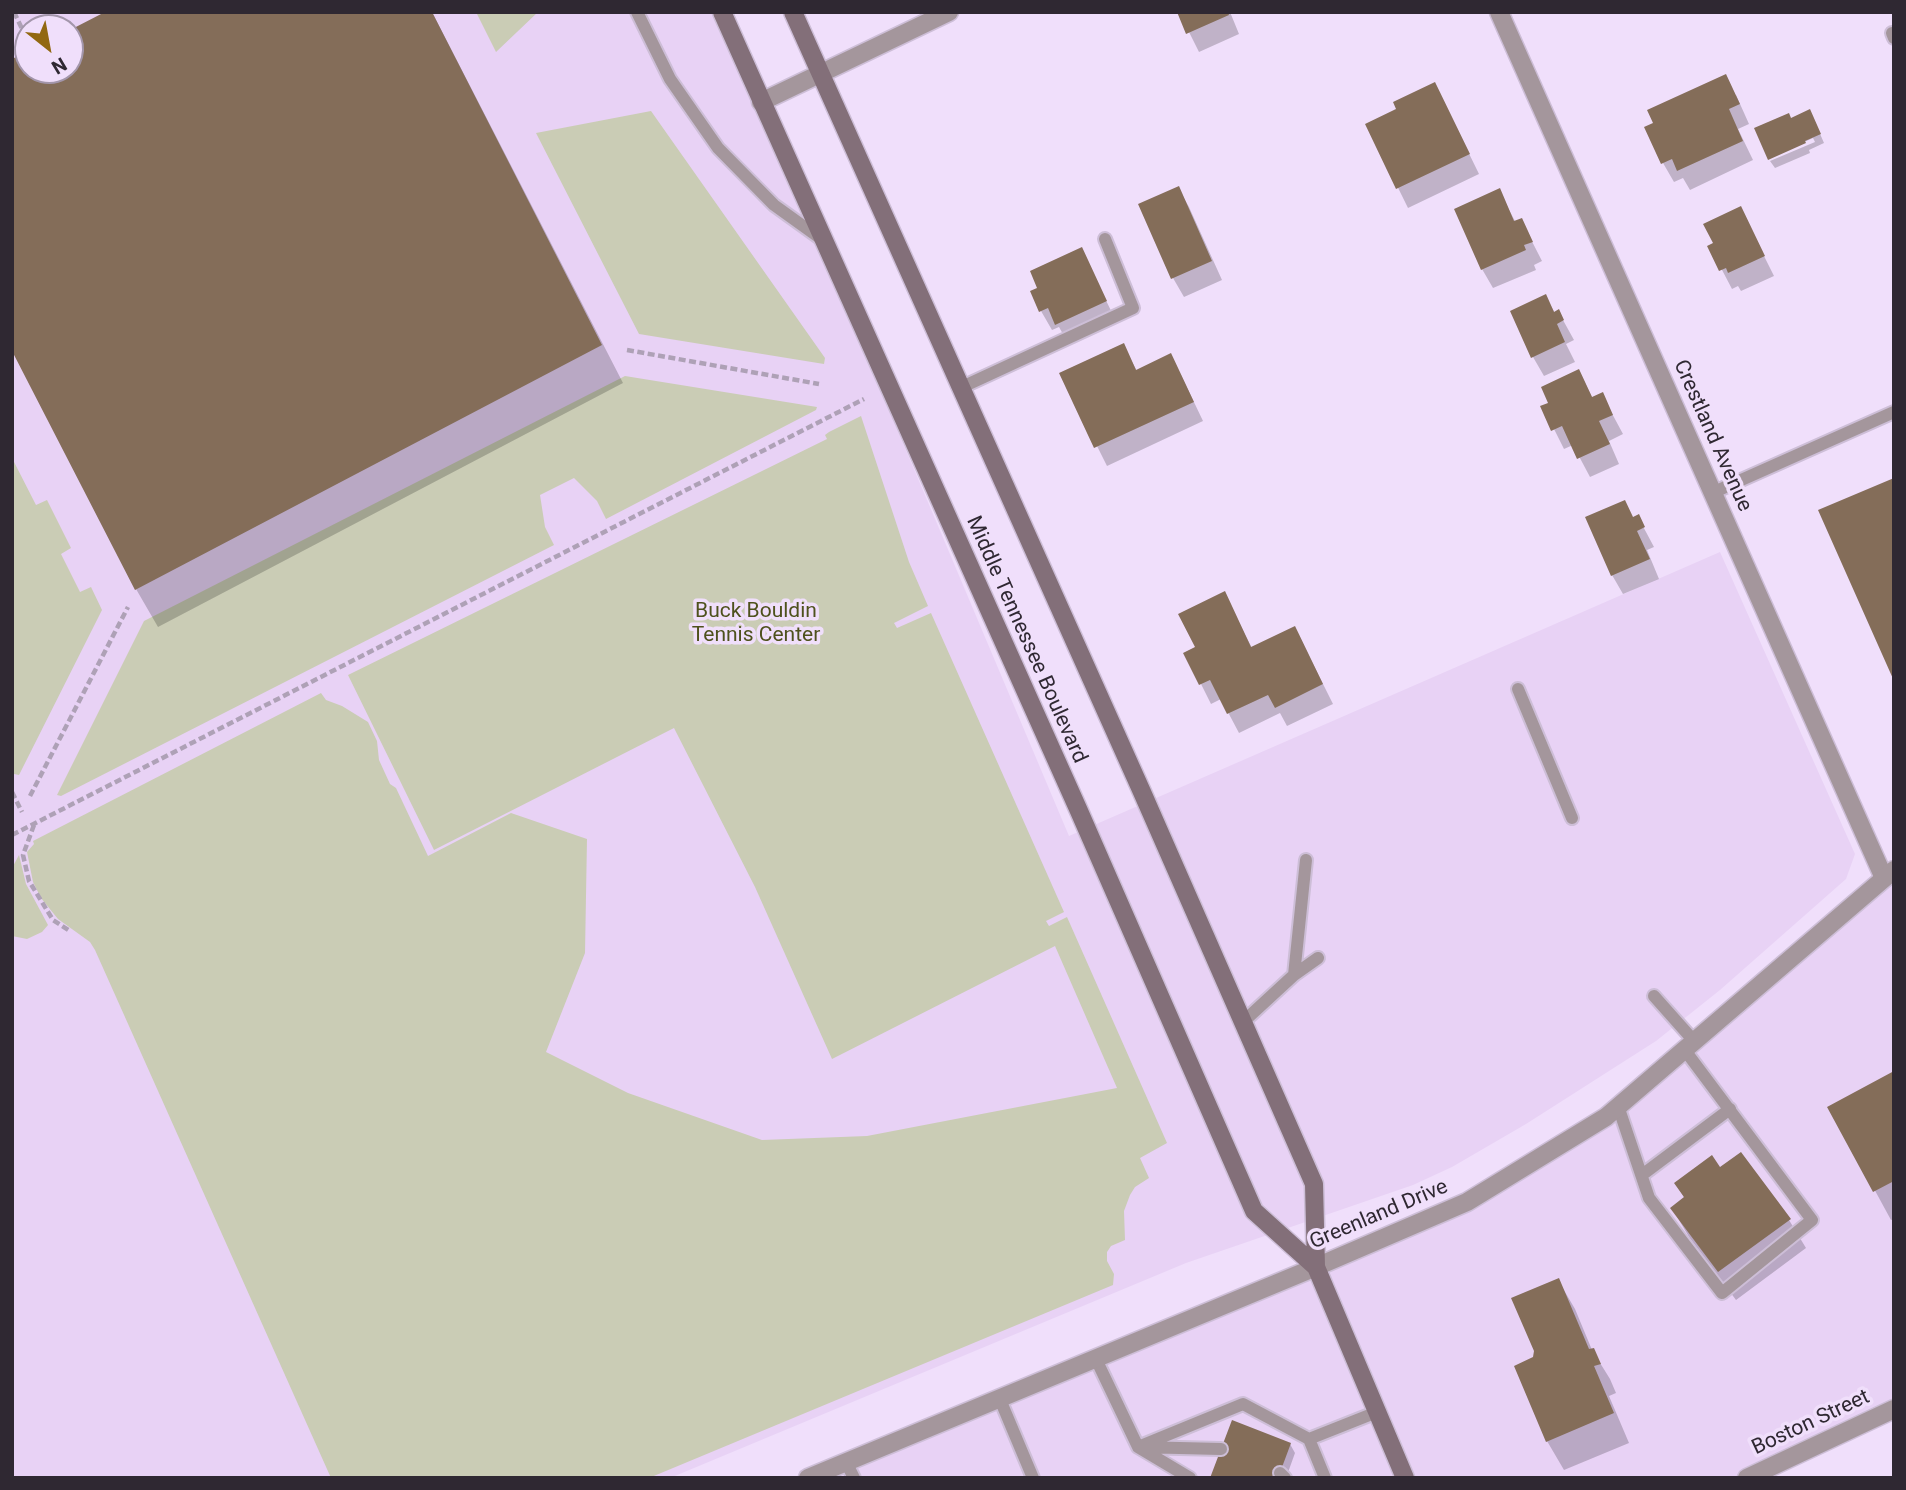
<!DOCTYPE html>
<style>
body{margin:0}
#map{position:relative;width:1906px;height:1490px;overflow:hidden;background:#f0dffb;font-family:Roboto,sans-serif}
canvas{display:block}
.frame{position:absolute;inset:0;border:14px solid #2f2832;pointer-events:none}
.north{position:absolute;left:14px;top:14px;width:70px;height:70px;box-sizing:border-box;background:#f0dffb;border:2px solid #a396ab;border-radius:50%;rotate:149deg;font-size:19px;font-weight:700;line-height:28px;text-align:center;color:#2f2832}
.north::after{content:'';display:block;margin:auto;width:24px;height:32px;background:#926811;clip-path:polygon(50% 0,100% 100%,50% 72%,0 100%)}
</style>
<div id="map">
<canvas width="1906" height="1490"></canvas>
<div class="frame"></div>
<div class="north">N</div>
</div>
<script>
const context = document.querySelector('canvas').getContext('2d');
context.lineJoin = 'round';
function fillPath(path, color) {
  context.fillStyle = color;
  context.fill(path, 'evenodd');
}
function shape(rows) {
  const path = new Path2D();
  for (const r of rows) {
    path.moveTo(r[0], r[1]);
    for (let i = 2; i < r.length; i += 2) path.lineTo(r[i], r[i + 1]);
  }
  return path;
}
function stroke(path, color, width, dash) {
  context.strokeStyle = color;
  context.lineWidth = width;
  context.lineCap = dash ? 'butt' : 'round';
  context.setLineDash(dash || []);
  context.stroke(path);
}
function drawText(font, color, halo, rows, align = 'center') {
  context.font = font + ' Roboto,sans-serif';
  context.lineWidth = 7;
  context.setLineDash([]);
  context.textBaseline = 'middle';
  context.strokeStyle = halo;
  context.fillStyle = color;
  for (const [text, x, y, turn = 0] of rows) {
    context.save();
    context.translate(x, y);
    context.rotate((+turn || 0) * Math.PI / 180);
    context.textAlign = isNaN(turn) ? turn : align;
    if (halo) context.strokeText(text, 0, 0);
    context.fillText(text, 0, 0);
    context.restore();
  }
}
const built = shape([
 [12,12,721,12,1069,836,1720,552,1855,854,1846,879,1720,990,1656,1041,1526,1124,1452,1167,1413,1185,1186,1263,670,1478,12,1478],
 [28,28,70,28,70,70,28,70],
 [1894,870,1894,1408,1736,1478,808,1478,1467,1202,1606,1117]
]);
const green = shape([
 [476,12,538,12,496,52],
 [651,111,825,358,824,364,639,334,536,133],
 [625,376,817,407,816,410,606,519,597,501,574,478,540,495,545,527,554,545,61,796,57,795,144,621],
 [861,416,909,562,928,606,894,623,897,628,931,613,1064,912,1046,921,1049,926,1067,917,1167,1143,1140,1158,1149,1178,1135,1187,1130,1195,1124,1211,1125,1240,1111,1246,1107,1252,1107,1261,1114,1274,1113,1285,649,1478,331,1478,95,950,90,942,58,919,41,898,33,882,27,852,34,844,33,841,321,693,326,700,342,706,368,722,377,741,379,760,390,784,396,788,428,856,511,813,587,839,585,953,546,1052,628,1093,762,1140,867,1136,1117,1088,1055,946,832,1059,755,887,674,728,434,850,348,675,827,439,825,435,829,432],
 [12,458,36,505,47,500,71,548,61,554,80,592,91,587,102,610,19,775,14,774,12,770],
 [19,855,26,884,48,925,42,932,27,939,12,936,12,868]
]);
const shadow = shape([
 [109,12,432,12,623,383,158,627,136,589,12,347,28,53,28,70,70,70,70,32],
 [1179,12,1230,12,1239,34,1199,52],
 [1435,84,1479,174,1408,208,1367,125,1399,110],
 [1736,95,1749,124,1738,129,1753,160,1690,190,1683,178,1674,182,1663,163],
 [1814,120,1824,143,1809,150,1810,153,1775,168,1770,161,1815,142,1813,138,1769,158],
 [1178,188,1189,207,1222,280,1184,297,1173,278],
 [1499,191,1516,223,1521,220,1542,261,1534,265,1536,270,1493,288,1482,269,1456,210],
 [1740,208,1774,276,1741,291,1738,286,1732,289,1710,247,1715,244],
 [1081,249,1116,321,1068,343,1059,327,1052,330,1041,311,1040,289],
 [1545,296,1555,313,1558,311,1574,340,1566,344,1575,362,1544,376,1533,357],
 [1123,345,1137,371,1181,375,1203,421,1107,466,1061,374],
 [1579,371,1593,399,1602,395,1623,434,1609,441,1619,464,1590,477,1573,445,1564,449,1543,407,1550,404],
 [1638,517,1654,547,1647,550,1659,579,1623,594,1612,575,1634,519],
 [1224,593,1252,648,1295,628,1333,704,1287,726,1280,713,1239,733,1221,699,1211,704,1186,654,1197,648],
 [1894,1073,1894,1219,1891,1220,1830,1108],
 [1720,1169,1789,1220,1806,1248,1736,1300,1689,1237,1672,1208,1685,1199,1676,1184],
 [1558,1280,1575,1309,1592,1350,1610,1379,1616,1393,1609,1396,1629,1443,1564,1470,1547,1441,1535,1359],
 [1290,1444,1295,1453,1286,1478,1212,1478]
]);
const building = shape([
 [105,12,432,12,602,345,135,590,12,351,12,59,28,51,28,70,70,70,70,30],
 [1177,12,1228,12,1229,15,1186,34],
 [1726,74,1740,104,1729,109,1743,141,1677,171,1672,159,1661,164,1644,127,1653,123,1647,110],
 [1435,82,1470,154,1396,189,1365,124,1396,109,1393,102],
 [1810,109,1821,134,1805,141,1806,143,1768,160,1754,128,1789,113,1791,118],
 [1179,186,1212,261,1171,279,1138,204],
 [1500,188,1514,221,1522,218,1533,242,1524,245,1526,250,1481,270,1454,209],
 [1741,206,1765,256,1728,273,1726,268,1719,271,1707,246,1713,243,1703,224],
 [1082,247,1107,301,1055,325,1048,308,1039,312,1030,291,1037,288,1030,271],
 [1546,294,1554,312,1559,309,1564,320,1557,324,1565,342,1531,358,1510,311],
 [1124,343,1136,370,1171,353,1194,402,1094,448,1059,373],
 [1579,369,1592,397,1603,392,1613,415,1599,421,1610,444,1577,459,1562,426,1551,431,1540,406,1548,403,1541,387],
 [1894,478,1894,681,1818,510],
 [1625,500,1633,517,1639,514,1645,527,1637,531,1650,559,1611,576,1585,517],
 [1225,591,1251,647,1295,626,1323,684,1275,708,1268,695,1227,714,1210,680,1199,685,1183,653,1195,647,1178,614],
 [1894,1071,1894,1181,1873,1192,1827,1107],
 [1741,1152,1791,1219,1718,1272,1670,1208,1684,1197,1674,1183,1712,1155,1720,1167],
 [1559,1278,1589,1349,1594,1348,1601,1364,1594,1366,1614,1413,1546,1442,1514,1366,1533,1357,1534,1351,1511,1298],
 [1232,1420,1291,1443,1278,1478,1210,1478]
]);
const path = shape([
 [14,12,24,33],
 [627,350,819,384],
 [12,792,22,812],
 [30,796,128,607],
 [34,825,23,855,29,881,53,920,70,931],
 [12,835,864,399]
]);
const service = shape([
 [637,12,670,79,718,148,774,205,824,241],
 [1892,33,1894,38],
 [960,388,1133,308,1105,239],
 [1712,493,1894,412],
 [1518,689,1572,818],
 [1294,975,1306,860],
 [1654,996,1694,1041],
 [1243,1022,1294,975,1318,958],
 [1618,1106,1649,1198,1722,1293,1812,1220,1684,1049],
 [1642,1175,1730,1109],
 [1095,1357,1138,1447,1243,1404,1309,1439,1377,1412],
 [999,1397,1033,1478],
 [1309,1439,1325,1478],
 [846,1462,854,1478],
 [1280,1473,1285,1478],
 [1190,1478,1138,1447,1221,1449]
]);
const minor = shape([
 [1499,12,1884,878],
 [761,102,949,12],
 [1747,1478,1894,1409]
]);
const tertiary = shape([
 [808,1478,1316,1267,1467,1202,1606,1117,1894,870]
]);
const secondary = shape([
 [722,12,1079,811,1254,1211,1316,1267],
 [793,12,1142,792,1314,1184,1316,1267,1405,1478]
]);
const streetNames = [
 ["Crestland Avenue",1712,436,66],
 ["Middle Tennessee Boulevard",1026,640,66],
 ["Greenland Drive",1379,1215,-23],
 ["Boston Street",1811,1423,-25]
];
const parkNames = [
 ["Buck Bouldin",756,612],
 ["Tennis Center",756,636]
];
fillPath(built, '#e8d2f5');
fillPath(green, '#caccb5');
fillPath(shadow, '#0003');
fillPath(building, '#846d59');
stroke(service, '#cdbed7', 16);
stroke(minor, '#cdbed7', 21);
stroke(tertiary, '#cdbed7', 21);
stroke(secondary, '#cdbed7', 21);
stroke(path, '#aea1b6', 4.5, [7, 3.5]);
stroke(service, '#a4969c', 12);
stroke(minor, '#a4969c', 18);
stroke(tertiary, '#a4969c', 18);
stroke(secondary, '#836f79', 18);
drawText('21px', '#2f2832', '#f0dffb', streetNames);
drawText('21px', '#4e511d', '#f0dffb', parkNames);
</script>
